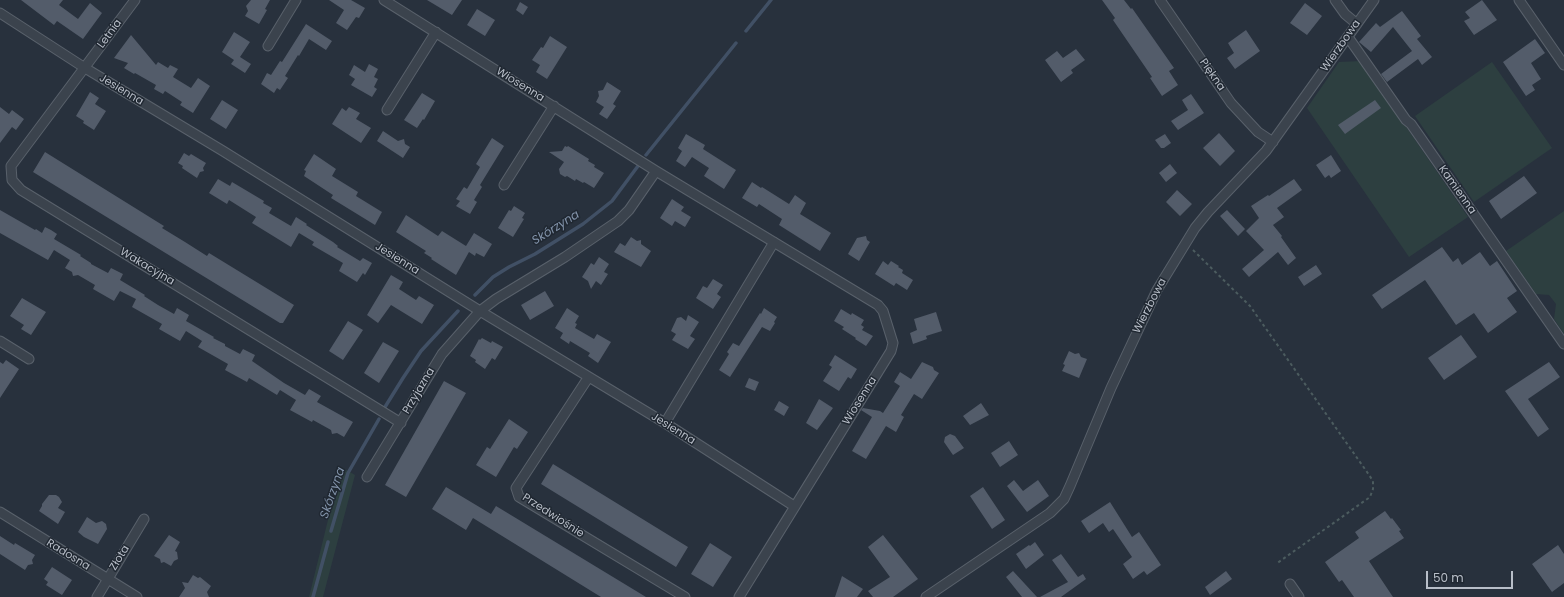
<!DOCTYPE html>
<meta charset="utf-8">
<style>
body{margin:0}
#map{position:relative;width:1564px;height:597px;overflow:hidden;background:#28313d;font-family:Poppins,sans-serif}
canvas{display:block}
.scale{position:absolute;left:1426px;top:571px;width:87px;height:18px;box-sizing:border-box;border:2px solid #b8bec8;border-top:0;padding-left:5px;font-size:12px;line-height:14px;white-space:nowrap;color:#b8bec8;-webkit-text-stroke:3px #202832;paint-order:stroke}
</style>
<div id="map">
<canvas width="1564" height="597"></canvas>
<div class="scale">50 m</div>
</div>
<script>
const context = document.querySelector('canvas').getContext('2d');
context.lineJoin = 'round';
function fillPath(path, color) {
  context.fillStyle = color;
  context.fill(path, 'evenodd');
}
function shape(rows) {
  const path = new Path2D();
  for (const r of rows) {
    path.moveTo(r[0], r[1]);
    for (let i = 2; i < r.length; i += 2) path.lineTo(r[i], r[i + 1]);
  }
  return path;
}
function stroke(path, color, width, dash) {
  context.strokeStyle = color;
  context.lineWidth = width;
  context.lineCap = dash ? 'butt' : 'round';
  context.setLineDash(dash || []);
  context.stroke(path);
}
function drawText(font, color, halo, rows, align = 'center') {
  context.font = font + ' Poppins,sans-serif';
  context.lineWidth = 3;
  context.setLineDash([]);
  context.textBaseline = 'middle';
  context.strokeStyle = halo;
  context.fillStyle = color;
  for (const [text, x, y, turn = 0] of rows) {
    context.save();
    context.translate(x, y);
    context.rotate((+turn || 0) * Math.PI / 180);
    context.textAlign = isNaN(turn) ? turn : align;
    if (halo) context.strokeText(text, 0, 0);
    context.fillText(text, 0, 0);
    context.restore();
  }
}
const green = shape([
 [1361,61,1468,217,1409,257,1307,108,1339,62],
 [1492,62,1552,148,1474,202,1415,116],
 [1564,211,1564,334,1554,319,1556,304,1549,295,1536,294,1506,251],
 [341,467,355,475,323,597,309,597]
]);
const stream = shape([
 [746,31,771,0],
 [646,155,736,43],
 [475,295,493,277,509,267,535,254,583,224,612,201,638,166],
 [385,407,403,378,421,351,458,311],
 [331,531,348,473,379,419],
 [313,597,328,542]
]);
const building = shape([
 [21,0,63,0,59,5,78,19,90,3,102,13,83,39,57,21,54,25],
 [251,0,270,0,265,9,267,10,259,24,245,16,248,11,246,6],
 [329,0,351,0,365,8,359,18,356,17,347,30,336,23,344,10],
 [427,0,462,0,452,15],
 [1102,0,1124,0,1131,9,1132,8,1174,68,1169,71,1178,85,1162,96,1150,78,1152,77,1113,20,1115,18],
 [1482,0,1497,20,1474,35,1464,21,1470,18,1465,12],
 [520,2,528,7,523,15,516,10],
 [1305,3,1322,16,1307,35,1290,23],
 [477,9,495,20,485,36,467,25],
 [1402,11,1421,36,1417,39,1432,57,1422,65,1418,59,1387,82,1381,74,1412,51,1393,27,1371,52,1359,42,1376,23,1380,27],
 [306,24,332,41,326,50,309,39,299,56,298,55,285,76,288,78,280,90,277,88,274,93,261,84,267,73,271,75,280,61,282,62],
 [1246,30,1260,51,1235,69,1227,58,1234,53,1228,43],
 [234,32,250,42,240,57,251,64,245,73,231,64,234,60,222,52],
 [131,35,156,65,158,62,168,68,170,65,178,69,173,77,191,88,198,78,210,86,193,113,180,105,182,102,165,91,163,94,154,89,156,85,135,73,134,74,124,68,128,63,114,58],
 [550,36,567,47,547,79,536,72,540,65,532,60,541,47,543,48],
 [1535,39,1545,53,1531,63,1541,79,1532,85,1535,90,1526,96,1503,62],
 [1076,49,1085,60,1071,70,1073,73,1061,82,1045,60,1057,51,1063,58],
 [369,64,378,69,374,77,378,79,374,87,377,89,372,97,351,85,355,79,349,75,354,65,365,72],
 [607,82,621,91,613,104,616,106,607,119,599,114,604,107,596,102,599,96,598,91,603,90],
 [90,92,99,98,95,104,106,111,94,130,83,123,84,121,76,116],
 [422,93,435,101,424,120,423,119,417,128,404,120],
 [1191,94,1204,113,1178,130,1171,121,1188,110,1182,100],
 [222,100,238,110,226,129,210,119],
 [1375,100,1381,108,1345,134,1338,125],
 [0,107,9,114,12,110,24,119,16,130,12,127,0,143],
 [349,107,360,113,356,119,371,128,361,143,332,124,342,108,346,111],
 [383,131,398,141,404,139,405,144,410,147,403,158,377,141],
 [1219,133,1235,151,1220,166,1203,148],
 [686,134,705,145,703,149,736,170,724,189,704,176,709,168,692,157,685,167,676,161,682,151,678,148],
 [1165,134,1171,143,1164,148,1161,148,1155,140],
 [492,138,504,146,480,185,482,187,474,200,477,202,470,214,456,206,460,201,456,199,464,187,467,189,480,167,476,164],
 [565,146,567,147,568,146,589,159,588,161,595,165,594,167,604,173,594,188,584,182,583,183,576,179,575,181,567,176,565,177,560,174,559,169,564,162,549,152,562,151],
 [45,152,164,226,162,228,185,242,207,256,209,253,294,305,283,323,280,323,33,172],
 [184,153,189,156,191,154,206,163,203,168,204,171,200,172,197,178,182,168,183,166,178,163],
 [314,154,336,169,332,176,358,192,356,196,382,212,375,225,331,198,333,195,304,176,306,171,304,170],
 [1331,155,1341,171,1331,178,1329,175,1325,178,1316,165],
 [1170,164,1177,173,1166,182,1159,173],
 [1524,176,1537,193,1501,219,1489,201],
 [218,179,230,186,232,182,264,201,263,203,272,208,269,213,291,226,296,217,307,224,306,225,333,242,338,246,337,247,360,261,363,258,372,263,365,275,363,273,357,282,339,271,343,263,312,245,314,242,299,233,291,247,252,223,256,217,229,200,227,204,209,193],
 [1294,179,1302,190,1277,208,1284,217,1273,225,1282,236,1281,237,1296,258,1288,265,1278,252,1249,277,1242,269,1264,250,1246,231,1259,218,1251,206,1268,195,1269,196],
 [752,182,761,188,762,187,789,204,795,195,806,203,800,214,831,233,820,251,779,225,782,219,759,204,757,207,742,198],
 [1177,190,1192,204,1180,216,1166,202],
 [672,199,684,207,681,211,691,217,685,227,675,221,672,226,660,218],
 [514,206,525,213,522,218,524,219,513,237,498,228,509,210,511,211],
 [0,210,35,230,36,229,42,233,45,227,51,230,57,234,54,239,81,255,80,256,91,263,91,264,108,273,111,268,123,274,120,280,145,295,144,296,158,305,174,314,177,308,189,315,186,321,214,337,213,338,225,344,225,346,240,354,243,349,255,355,252,361,284,383,305,395,309,389,321,396,317,402,353,422,344,437,337,433,332,434,331,430,313,420,312,422,290,410,296,400,280,390,277,395,249,378,247,382,225,370,228,364,198,347,202,341,186,331,180,341,159,329,162,324,132,307,136,299,120,291,114,301,93,289,95,285,78,275,73,276,72,272,65,268,70,260,54,250,48,260,0,233],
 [1227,210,1245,229,1238,236,1220,216],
 [406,215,438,236,442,231,466,246,474,233,492,244,484,257,476,253,475,256,469,252,456,275,431,259,432,258,424,253,426,251,396,232],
 [866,236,867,240,870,242,859,261,848,254,857,238],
 [631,237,637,241,641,240,641,244,651,251,641,267,614,252,620,243,625,246],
 [1442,247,1453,262,1458,258,1462,265,1480,252,1490,266,1497,261,1517,291,1507,298,1517,312,1488,333,1474,313,1456,325,1425,280,1382,309,1372,295],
 [599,257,609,264,604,272,608,274,601,285,596,281,591,289,588,281,582,277,591,263,594,265],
 [883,261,888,265,891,261,899,266,898,267,903,270,902,273,913,280,907,290,896,283,894,286,875,274],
 [1316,265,1322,274,1304,286,1298,277],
 [391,275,403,282,399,289,416,300,419,296,434,305,422,324,391,305,378,323,367,315],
 [713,279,723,285,717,294,721,297,713,309,696,298,703,286,707,288],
 [545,291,554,306,530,320,521,305],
 [22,298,46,312,31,335,21,329,24,325,10,316],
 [567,308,579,316,575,323,577,324,575,328,594,339,597,334,611,342,598,363,588,356,590,353,570,341,569,344,560,338,563,333,555,328],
 [764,308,777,317,774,322,775,323,770,331,762,327,730,377,719,370,729,354,727,352,733,343,739,346,760,313,761,314],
 [841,309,851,315,852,313,864,320,861,325,864,327,862,330,873,336,866,346,855,339,856,338,842,329,844,327,834,321],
 [936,312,942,331,926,336,927,339,913,344,910,333,917,330,914,319],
 [688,315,699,322,690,336,695,339,688,349,672,340,676,334,671,331,677,318,681,317,686,321],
 [348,321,363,330,343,360,329,351],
 [1461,335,1477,357,1444,380,1428,358],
 [482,338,491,343,492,341,503,347,495,360,492,358,485,369,475,362,476,360,470,356,479,339,480,340],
 [383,342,399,351,379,383,364,373],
 [1069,351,1075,354,1079,353,1081,357,1087,359,1079,378,1062,371,1065,365,1063,364],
 [835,355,857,369,851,379,848,377,839,391,823,381,832,367,829,365],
 [6,360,19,369,0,398,0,362,3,364],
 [922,362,933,367,934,370,939,373,922,399,914,394,901,415,904,417,896,432,886,426,866,459,852,451,872,417,861,410,863,408,880,411,883,413,900,386,894,382,900,372,911,379],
 [1549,362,1560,377,1528,399,1549,429,1538,437,1505,391],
 [749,378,759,382,755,391,745,387],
 [444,381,466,393,406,497,385,485],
 [819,399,833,408,817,430,806,423],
 [779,401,789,407,784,416,774,410],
 [981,403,989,415,970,425,963,416],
 [509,419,528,432,517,449,514,447,496,477,476,465,487,447,490,449],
 [950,434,955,436,964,448,953,455,944,442,945,437],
 [1009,441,1018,455,1000,467,991,453],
 [553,464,688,547,676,567,541,484],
 [1014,480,1023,491,1038,480,1049,496,1027,512,1007,486],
 [446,487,491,514,496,506,646,597,601,597,473,518,466,530,432,509],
 [983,487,1005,520,992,529,970,496],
 [49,495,56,495,59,497,62,502,58,508,65,512,58,524,39,511,42,506,42,504],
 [1110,502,1132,537,1139,532,1161,565,1147,575,1144,571,1133,579,1123,564,1132,557,1113,529,1109,532,1103,523,1089,533,1081,521],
 [1385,511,1391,519,1392,518,1401,530,1399,531,1404,538,1369,561,1393,597,1354,597,1342,580,1339,582,1325,562,1359,538,1355,532],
 [87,517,96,523,102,521,106,524,107,529,98,544,84,537,78,532],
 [169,535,180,542,175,551,177,552,178,559,174,561,171,566,164,562,161,563,160,559,154,556],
 [883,535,918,579,893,597,873,597,868,591,890,577,868,547],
 [0,536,14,545,15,543,35,555,32,560,33,564,28,565,25,570,0,554],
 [1035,542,1044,555,1026,569,1016,554,1029,545,1030,546],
 [710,543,732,557,713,587,691,574],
 [1558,545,1564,554,1564,583,1552,592,1532,564],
 [1061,554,1078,577,1083,574,1086,579,1061,597,1040,597,1068,582,1052,560],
 [52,567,72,580,62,595,46,585,48,582,44,579],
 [1013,571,1037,597,1022,597,1006,577],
 [1226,571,1232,579,1210,595,1205,587],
 [193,575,198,578,200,577,211,586,207,592,209,597,179,597,185,588,182,582,188,583],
 [842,576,863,589,857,597,835,597]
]);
const path = shape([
 [1193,250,1250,306,1367,472,1373,481,1373,489,1370,497,1276,564]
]);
const street = shape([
 [135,0,11,166,12,180,21,190,401,423],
 [384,0,656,171,878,305,883,311,893,343,891,351,739,597],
 [1160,0,1231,103,1258,132,1273,142],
 [1335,0,1345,14,1357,24],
 [1519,0,1564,65],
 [0,13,85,68,223,151,480,311,665,423,794,506],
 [1348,37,1406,120,1411,124,1564,344],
 [268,46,296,0],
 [387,110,436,32],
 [504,185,554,106],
 [0,341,29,359],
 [588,378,516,488,519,497,685,597],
 [665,423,774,242],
 [367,477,442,354,480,311,496,299,565,257,618,221,629,210,656,171],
 [0,512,137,597],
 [1290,584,1299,597],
 [97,597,144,519],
 [926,597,1050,513,1064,499,1070,486,1111,388,1157,290,1195,228,1208,212,1266,151,1374,0]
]);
const streetNames = [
 ["Letnia",110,34,-54],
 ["Wierzbowa",1341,46,-55],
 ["Piękna",1212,75,55],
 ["Wiosenna",520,85,32],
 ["Jesienna",121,90,31],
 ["Kamienna",1457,190,55],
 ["Jesienna",397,259,32],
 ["Wakacyjna",147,267,31],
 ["Wierzbowa",1150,306,-63],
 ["Przyjazna",419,391,-59],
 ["Wiosenna",860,401,-58],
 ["Jesienna",673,429,32],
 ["Przedwiośnie",553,516,33],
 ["Radosna",68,555,32],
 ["Złota",120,558,-59]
];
const waterNames = [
 ["Skórzyna",556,228,-32],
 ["Skórzyna",333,493,-71]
];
fillPath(green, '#2d3f40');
stroke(stream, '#415065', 3.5);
fillPath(building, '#535c6a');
stroke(street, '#59616b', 11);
stroke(path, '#4c5c5f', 2, [3, 3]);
stroke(street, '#3b434d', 9);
drawText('11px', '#b8bec8', '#202832', streetNames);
drawText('italic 12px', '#8394ab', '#202832', waterNames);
</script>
